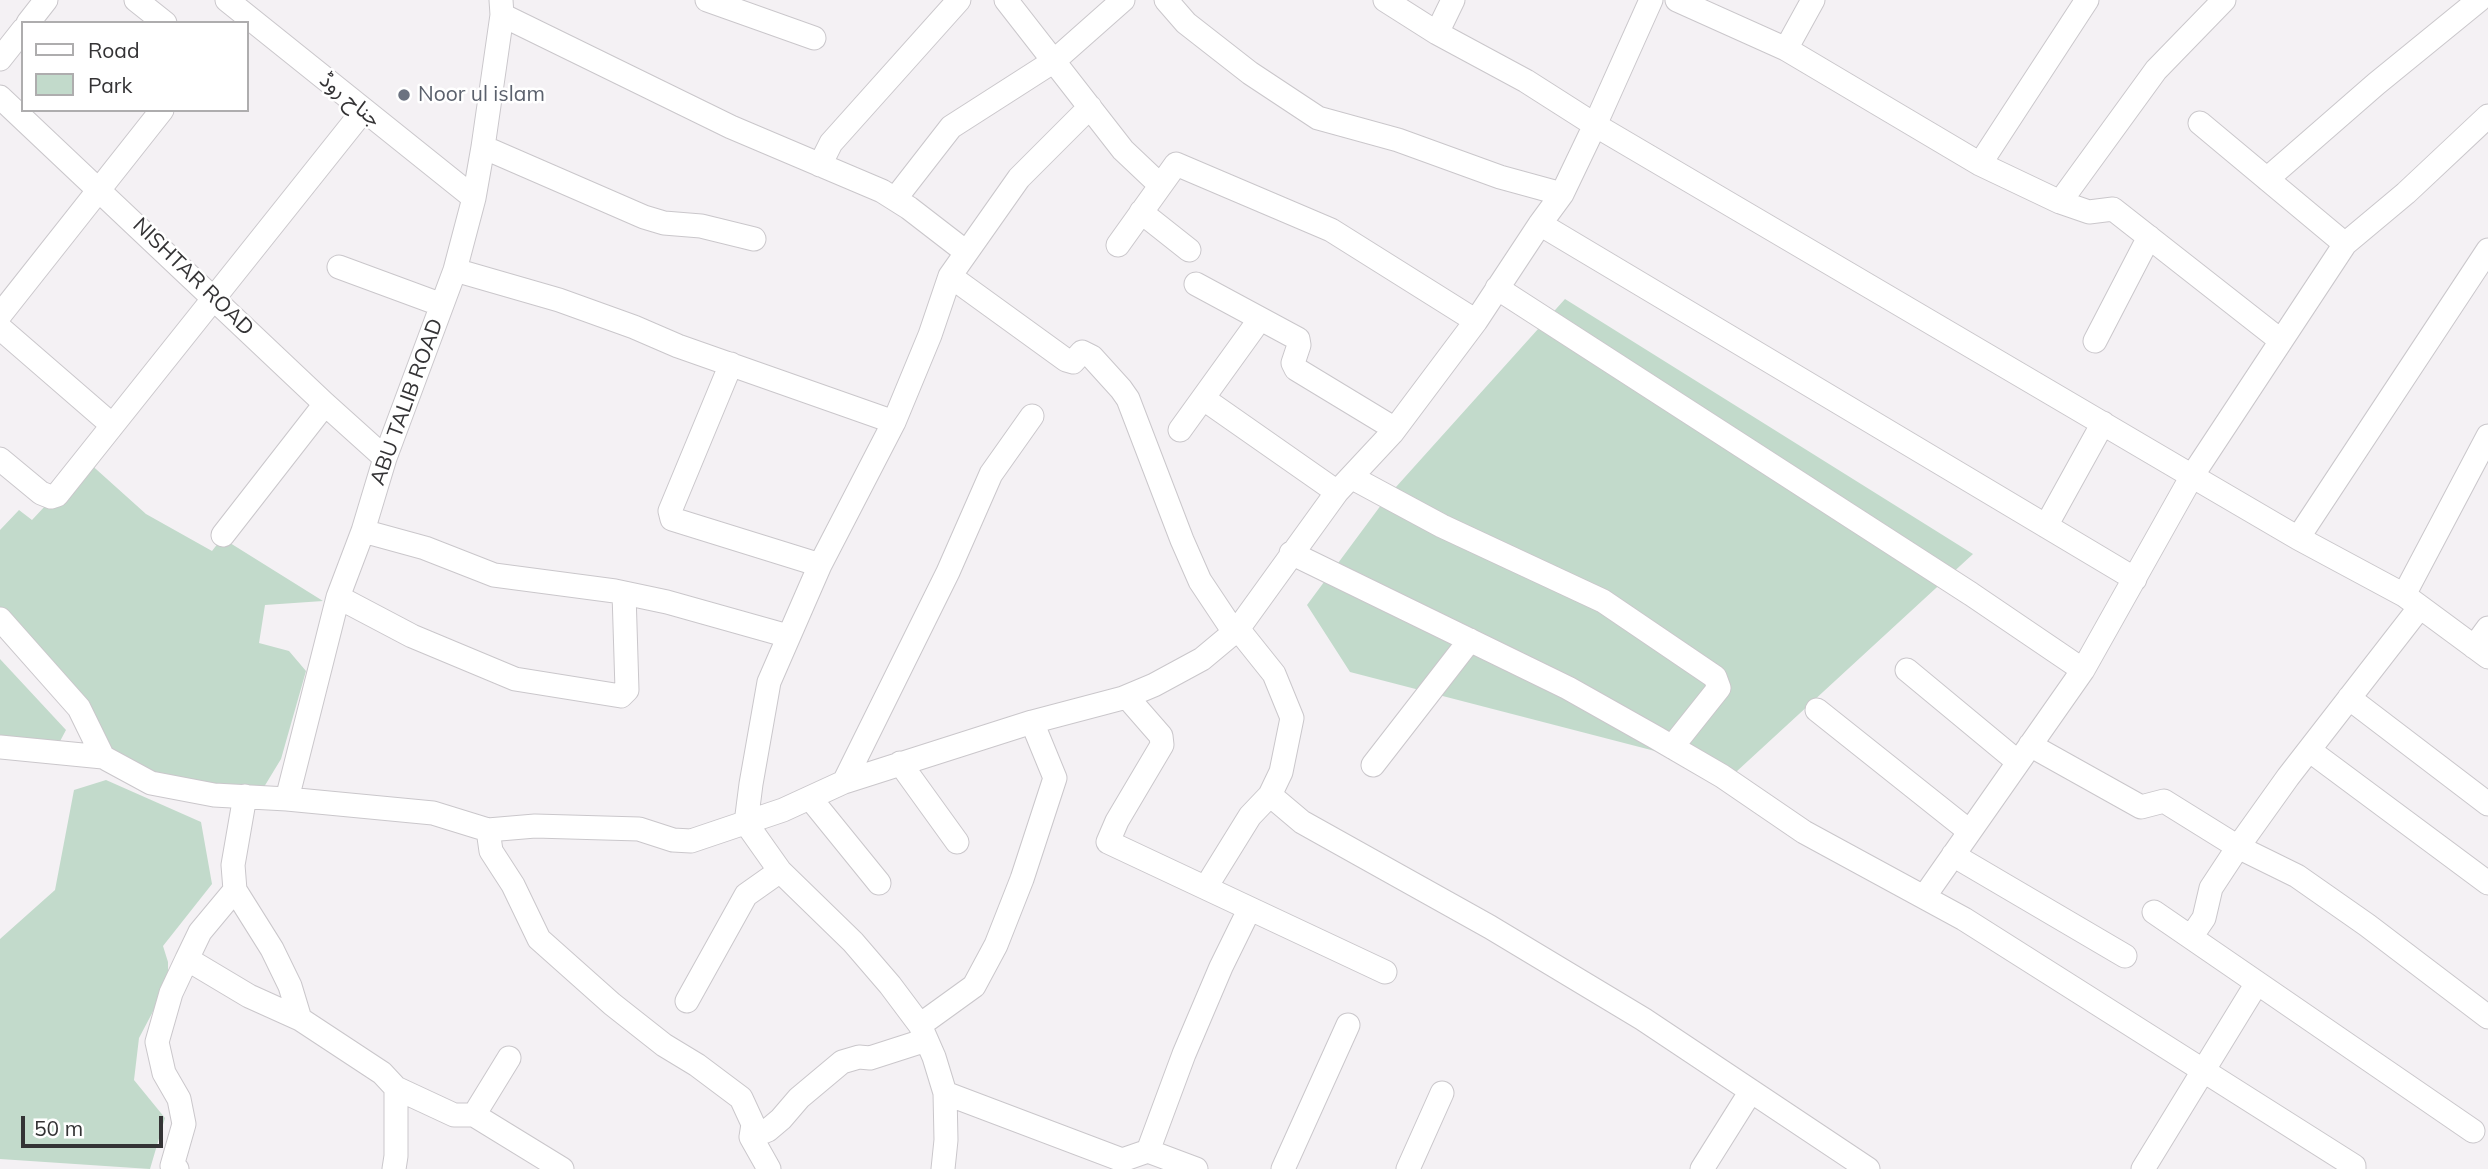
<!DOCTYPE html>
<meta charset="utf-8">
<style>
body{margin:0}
#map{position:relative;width:2488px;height:1169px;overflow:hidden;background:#f4f1f4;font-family:Mulish,sans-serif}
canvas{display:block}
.legend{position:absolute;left:21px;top:21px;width:228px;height:91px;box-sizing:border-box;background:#fff;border:2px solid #aeadae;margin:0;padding:9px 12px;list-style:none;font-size:21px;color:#343335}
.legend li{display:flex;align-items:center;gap:14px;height:35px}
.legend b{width:35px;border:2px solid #aeadae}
.scale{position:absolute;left:21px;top:1116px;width:142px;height:32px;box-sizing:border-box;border:4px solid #343335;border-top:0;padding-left:9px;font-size:21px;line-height:24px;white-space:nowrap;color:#343335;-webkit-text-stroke:5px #fff;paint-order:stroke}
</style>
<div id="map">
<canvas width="2488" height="1169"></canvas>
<ul class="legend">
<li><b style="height:9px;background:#fff"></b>Road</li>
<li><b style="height:19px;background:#c2dacb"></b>Park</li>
</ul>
<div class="scale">50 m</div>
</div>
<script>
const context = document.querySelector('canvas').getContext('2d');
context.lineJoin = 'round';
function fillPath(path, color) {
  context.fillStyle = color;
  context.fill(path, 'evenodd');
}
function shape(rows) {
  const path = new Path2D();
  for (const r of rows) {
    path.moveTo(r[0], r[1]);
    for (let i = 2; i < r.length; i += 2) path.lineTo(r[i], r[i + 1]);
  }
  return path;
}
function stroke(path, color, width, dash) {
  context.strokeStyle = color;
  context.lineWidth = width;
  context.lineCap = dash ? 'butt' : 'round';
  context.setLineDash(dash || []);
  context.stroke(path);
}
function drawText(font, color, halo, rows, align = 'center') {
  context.font = font + ' Mulish,"Noto Sans Arabic",sans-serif';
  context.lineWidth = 5;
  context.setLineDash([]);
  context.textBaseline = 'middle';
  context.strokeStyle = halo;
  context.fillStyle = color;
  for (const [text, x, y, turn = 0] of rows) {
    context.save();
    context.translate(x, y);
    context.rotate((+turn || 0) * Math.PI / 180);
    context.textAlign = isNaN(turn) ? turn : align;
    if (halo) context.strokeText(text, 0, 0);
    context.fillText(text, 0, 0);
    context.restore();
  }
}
const green = shape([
 [1565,299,1973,554,1736,772,1350,672,1307,605,1387,497],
 [87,461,146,514,212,551,222,538,323,601,265,605,259,643,289,651,306,671,281,759,264,787,164,783,115,759,0,635,0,530,19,510,32,520],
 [0,659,66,730,58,745,0,738],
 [106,780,201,822,212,884,163,946,168,962,168,983,139,1038,134,1080,165,1118,150,1169,0,1159,0,939,55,890,74,790]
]);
const street = shape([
 [136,0,165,23],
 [227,0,474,198],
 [707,0,814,38],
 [1006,0,1123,150,1160,185],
 [1166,0,1186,23,1250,73,1318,118,1398,140,1500,177,1562,194],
 [1385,0,1437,33,1526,81,1595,125,2192,476,2298,538,2404,595,2488,657],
 [1677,0,1786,49,1980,164],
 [2087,0,1980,164,2060,202,2089,212,2113,209,2280,340],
 [502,15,731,127,882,191,909,208,966,252],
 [28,23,46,0],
 [1437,33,1453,0],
 [1786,49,1813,0],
 [0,59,23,30],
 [0,97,325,404,385,458],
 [2200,123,2345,244],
 [483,147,644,217,664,223,701,226,754,239],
 [820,165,831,143,959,0],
 [2267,179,2376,84,2479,0],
 [895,199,951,127,1054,61,1123,0],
 [2060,202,2156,70,2224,0],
 [1141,212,1189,250],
 [1540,224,2135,579],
 [1118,245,1176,164,1331,230,1476,321],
 [339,267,442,305],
 [455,270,559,300,634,327,678,346,894,422],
 [950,276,1066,360,1073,362,1082,352,1092,357,1121,389,1128,399,1182,540,1200,581,1234,632],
 [1196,284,1298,339,1299,345,1293,363,1296,369,1395,429],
 [1497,288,1971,594,2083,670],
 [0,315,162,110],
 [0,328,112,425],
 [2095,341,2149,237],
 [731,364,670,511,672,519,820,565],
 [1204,399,1337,492],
 [1180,430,1260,319],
 [0,459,41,493,51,497,57,495,363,111],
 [1351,477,1442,526,1603,601,1715,677,1719,688,1672,747],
 [2046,526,2103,423],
 [363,531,425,548,494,575,615,591,667,602,788,636],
 [223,535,325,404],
 [2298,538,2488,250],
 [1291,553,1568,688,1655,737,1722,776,1804,832,1964,919,2354,1166,2354,1169],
 [2404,595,2488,436],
 [338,597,412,636,515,679,621,696,627,690,624,593],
 [0,619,79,708,103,757],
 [2474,647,2488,628],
 [1907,670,2018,762],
 [1127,697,1161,736,1162,745,1117,821,1108,842,1385,972],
 [2349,698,2488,804],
 [1817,710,1969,831],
 [2030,745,2141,807,2164,801,2238,847,2297,876,2367,925,2488,1017],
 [0,747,103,757,151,783,214,795,287,799,433,813,488,830,535,826,639,829,673,840,691,841,783,810,844,782,1032,722,1123,698,1154,685,1202,659,1238,629,1337,492,1392,433,1476,321,1540,224,1562,194,1595,125,1651,0],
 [2309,750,2488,883],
 [900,763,957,842],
 [1373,765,1470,640],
 [844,782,948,572,991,474,1032,416],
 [1270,795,1302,822,1490,927,1643,1019,1868,1169],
 [245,796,233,865,235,890,272,949,290,986,300,1019,382,1073,396,1088,396,1156,394,1169],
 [810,798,879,883],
 [287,799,338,597,363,531,385,458,455,270,474,198,483,147,502,15,501,0],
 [488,830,491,851,513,885,539,939,612,1004,664,1045,697,1065,741,1098,753,1124,751,1137,769,1169],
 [1953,855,2125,956],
 [1206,887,1250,816,1270,795,1281,772,1292,718,1274,674,1238,629],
 [1924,897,2083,670,2192,476,2345,244,2406,193,2488,116],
 [2154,912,2473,1131],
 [2191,937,2204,918,2211,888,2238,847,2288,777,2420,607],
 [187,959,200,932,235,890],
 [687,1001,746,895,780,871],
 [920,1025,974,986,996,945,1022,879,1055,778,1032,722],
 [396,1088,454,1115,474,1115,509,1058],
 [945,1093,1122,1160,1148,1151,1196,1169],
 [474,1115,562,1169],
 [751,1137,768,1130,781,1119,799,1098,842,1062,859,1057,870,1058,926,1040],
 [1148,1151,1184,1054,1221,967,1249,910],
 [177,1169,172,1166,184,1124,179,1099,164,1073,157,1042,171,993,187,959,249,996,300,1019],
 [943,1169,946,1140,945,1093,934,1057,920,1025,890,985,853,942,780,871,746,823,751,784,769,682,820,565,894,422,930,335,950,276,1019,178,1090,107],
 [1283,1169,1348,1025],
 [1408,1169,1442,1093],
 [1702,1169,1751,1091],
 [2143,1169,2257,983]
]);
const markers = [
 [404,95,7,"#6b7280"]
];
const worshipNames = [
 ["Noor ul islam",418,95]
];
const streetNames = [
 ["جناح روڈ",350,100,39],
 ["NISHTAR ROAD",193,277,44],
 ["ABU TALIB ROAD",407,402,-70]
];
fillPath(green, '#c2dacb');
stroke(street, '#cac7cb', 25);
stroke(street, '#fff', 23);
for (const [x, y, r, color] of markers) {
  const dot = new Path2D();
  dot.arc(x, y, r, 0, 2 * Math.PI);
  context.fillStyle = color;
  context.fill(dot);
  stroke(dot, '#fff', 2.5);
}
drawText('21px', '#5b616d', '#fff', worshipNames, 'left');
drawText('21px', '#343335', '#fff', streetNames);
</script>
